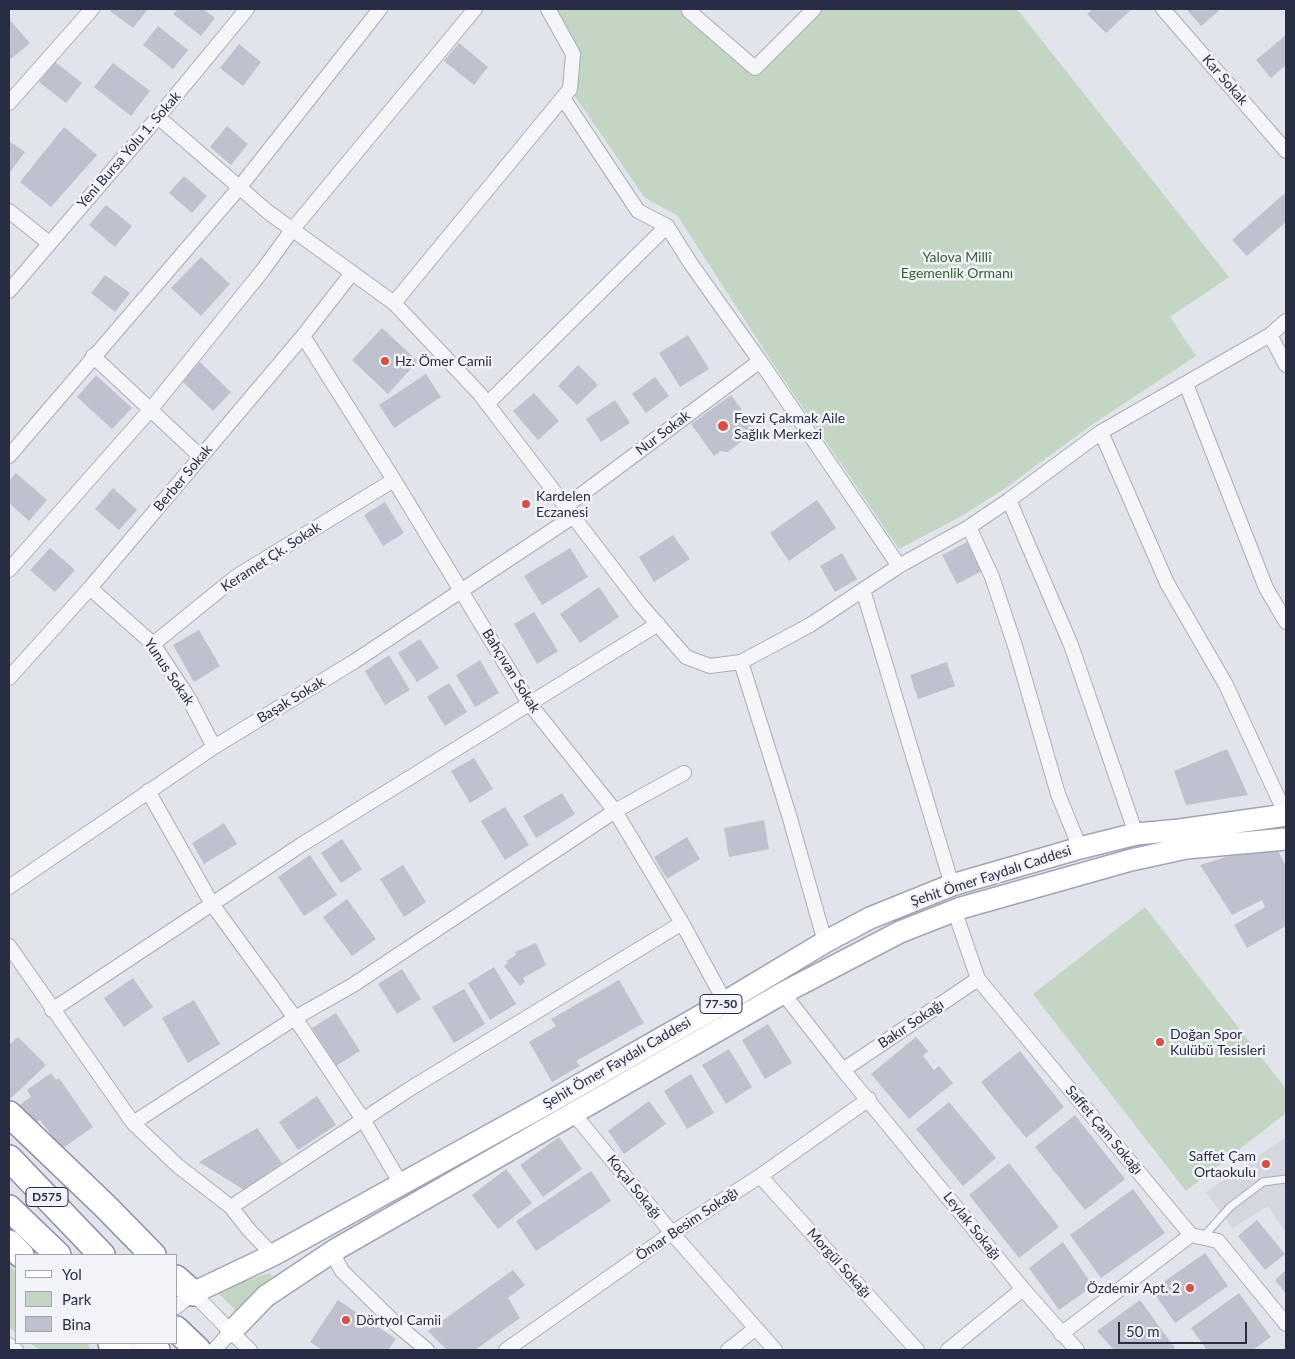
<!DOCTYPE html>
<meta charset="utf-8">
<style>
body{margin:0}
#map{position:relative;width:1295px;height:1359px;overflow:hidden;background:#e2e4eb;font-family:Lato,sans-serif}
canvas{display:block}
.frame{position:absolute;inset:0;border:10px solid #292d44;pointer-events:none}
.legend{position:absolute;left:15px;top:1254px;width:162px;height:90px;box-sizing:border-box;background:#f2f3f8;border:1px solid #a2a4b0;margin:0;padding:6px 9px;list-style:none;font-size:15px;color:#292d44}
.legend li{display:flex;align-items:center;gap:10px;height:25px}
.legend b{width:25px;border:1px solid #a2a4b0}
.scale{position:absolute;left:1118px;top:1322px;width:129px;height:22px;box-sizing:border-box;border:2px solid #292d44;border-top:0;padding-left:6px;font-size:15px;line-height:18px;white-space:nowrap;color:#292d44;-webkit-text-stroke:4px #f2f3f8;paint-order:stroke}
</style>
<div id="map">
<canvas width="1295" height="1359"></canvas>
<div class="frame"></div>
<ul class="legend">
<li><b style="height:6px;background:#fff"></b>Yol</li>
<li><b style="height:14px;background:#c3d5c3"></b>Park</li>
<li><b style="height:14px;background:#bfc1ce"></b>Bina</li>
</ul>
<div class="scale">50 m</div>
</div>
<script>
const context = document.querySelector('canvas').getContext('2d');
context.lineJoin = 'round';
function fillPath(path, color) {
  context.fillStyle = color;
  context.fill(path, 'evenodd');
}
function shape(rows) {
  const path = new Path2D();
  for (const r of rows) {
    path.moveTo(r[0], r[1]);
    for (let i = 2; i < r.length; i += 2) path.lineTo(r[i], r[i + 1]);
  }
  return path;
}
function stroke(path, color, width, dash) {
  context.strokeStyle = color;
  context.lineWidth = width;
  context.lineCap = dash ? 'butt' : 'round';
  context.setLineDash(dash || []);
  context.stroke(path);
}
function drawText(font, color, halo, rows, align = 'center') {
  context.font = font + ' Lato,sans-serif';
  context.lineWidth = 5;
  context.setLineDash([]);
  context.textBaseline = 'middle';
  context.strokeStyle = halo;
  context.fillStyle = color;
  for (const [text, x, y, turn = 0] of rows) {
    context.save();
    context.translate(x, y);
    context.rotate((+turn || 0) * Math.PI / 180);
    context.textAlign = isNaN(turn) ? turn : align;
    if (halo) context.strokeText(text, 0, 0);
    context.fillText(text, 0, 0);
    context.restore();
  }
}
const built = shape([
 [1286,1137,1286,1233,1268,1206,1232,1228,1206,1192]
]);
const green = shape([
 [548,9,689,9,755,68,814,9,1017,9,1229,277,1170,317,1196,356,1093,424,1004,489,958,518,899,549,772,362,677,215,645,198,570,89,573,54],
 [1145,907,1286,1089,1286,1113,1186,1191,1033,994],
 [9,1265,16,1272,16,1333,9,1327],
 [269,1273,272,1276,238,1313,216,1291],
 [30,1343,87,1343,91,1350,40,1350]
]);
const building = shape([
 [112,9,148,9,133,28,110,11],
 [178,9,203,9,215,18,201,36,173,14],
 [1093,9,1132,9,1106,33,1087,14],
 [1186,9,1221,9,1201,26],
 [9,19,30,43,11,59,9,56],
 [158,26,188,50,173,69,143,45],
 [1286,35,1286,65,1271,78,1256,60],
 [459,43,488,67,474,85,444,61],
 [239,44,261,62,243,86,220,68],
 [55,62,82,83,66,103,39,82],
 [113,63,150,91,131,116,94,87],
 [227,126,248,144,231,165,210,147],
 [64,127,97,155,51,207,20,182],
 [9,141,25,152,10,172,9,171],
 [184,176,207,196,192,213,169,193],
 [1286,192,1286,222,1247,256,1232,240],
 [106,205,132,226,115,247,89,225],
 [201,257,230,284,201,316,171,288],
 [105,275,130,293,115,312,91,293],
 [382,328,418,361,388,394,352,360],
 [688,335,709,369,680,387,659,353],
 [200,362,231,392,213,411,182,381],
 [578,365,598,385,577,405,558,386],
 [426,374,441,397,394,428,379,405],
 [96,375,132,408,112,429,77,397],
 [655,377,669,396,646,413,632,394],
 [534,393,559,421,538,440,513,411],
 [731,395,755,428,744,436,742,441,728,452,721,451,714,456,691,424],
 [615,400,630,423,601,442,586,419],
 [16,473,47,500,29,521,9,503,9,481],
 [113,488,137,510,119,530,95,509],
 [817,500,836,528,789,561,770,533],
 [385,502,404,533,383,546,364,515],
 [673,535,690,559,654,582,639,557],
 [967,542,982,571,957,584,942,555],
 [50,548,75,570,55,592,30,570],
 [570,548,588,577,542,605,524,576],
 [842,553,857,579,835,592,820,566],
 [599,587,619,617,580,643,560,614],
 [534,612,558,651,537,664,514,624],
 [199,630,220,666,194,682,173,645],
 [420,639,439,668,417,682,398,653],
 [389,655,410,690,385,705,365,671],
 [480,660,499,693,475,707,456,675],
 [947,662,955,686,918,699,910,675],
 [449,683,467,712,445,726,427,697],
 [1227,749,1248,795,1186,805,1174,771],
 [474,758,493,789,470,803,451,771],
 [562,793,575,814,536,838,523,816],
 [505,807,529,845,505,860,481,821],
 [764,820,769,849,729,857,724,828],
 [224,823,237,844,204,864,192,843],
 [687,837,700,859,667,879,654,857],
 [342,839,362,869,341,883,321,853],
 [1277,849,1286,866,1286,926,1247,948,1234,925,1265,907,1262,900,1232,915,1200,865,1226,857],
 [310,855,337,895,304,916,278,877],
 [403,865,426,902,404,917,380,879],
 [347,899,376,939,352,956,323,917],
 [536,943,546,965,523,978,525,982,520,986,504,966,508,963,506,961,516,955,515,952],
 [494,967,516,1004,490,1020,468,983],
 [402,969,421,999,397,1014,378,984],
 [133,978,153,1007,124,1027,104,998],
 [619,980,644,1023,576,1061,580,1066,552,1082,529,1042,556,1026,551,1019],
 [464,989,485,1024,454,1043,432,1007],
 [194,1000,220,1044,188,1063,162,1018],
 [336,1013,360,1051,336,1066,312,1028],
 [768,1024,792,1063,765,1079,742,1040],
 [18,1037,46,1065,9,1100,9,1045],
 [916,1037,928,1051,923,1056,934,1070,939,1066,953,1083,909,1119,871,1074],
 [729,1049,752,1087,726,1104,702,1065],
 [1020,1051,1064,1107,1026,1138,981,1082],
 [51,1073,56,1080,59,1078,93,1127,62,1149,40,1120,33,1125,19,1105,31,1097,27,1090],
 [691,1074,714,1113,687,1129,664,1091],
 [317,1096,336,1125,298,1150,279,1122],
 [649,1101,666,1124,624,1154,608,1131],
 [949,1102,996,1158,963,1186,916,1129],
 [1075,1115,1125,1179,1085,1210,1035,1147],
 [257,1128,282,1163,244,1190,199,1162],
 [559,1137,582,1169,543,1197,520,1165],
 [1009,1163,1059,1227,1019,1258,969,1195],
 [506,1169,532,1203,498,1229,472,1195],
 [591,1171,611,1201,536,1251,516,1221],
 [1133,1189,1165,1233,1101,1278,1070,1235],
 [1257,1220,1285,1254,1265,1270,1238,1236],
 [1063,1242,1093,1286,1059,1310,1029,1268],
 [1205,1253,1228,1286,1175,1323,1152,1290],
 [513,1270,525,1285,508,1298,520,1318,475,1350,447,1350,428,1331],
 [1286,1270,1286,1294,1275,1280],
 [1239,1293,1271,1337,1253,1350,1207,1350,1191,1328],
 [338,1300,396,1339,388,1350,322,1350,310,1342],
 [1140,1300,1175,1348,1171,1350,1114,1350,1097,1331]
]);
const lane = shape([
 [1203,1237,1230,1207,1263,1182,1286,1179]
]);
const street = shape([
 [1163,9,1286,151],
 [689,11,755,68,814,9],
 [563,98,638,211,667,226,691,264,760,361,899,566],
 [9,103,92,9],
 [158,117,268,212,394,303,479,393,640,604,686,657,710,666,741,662,810,625,899,566,969,527,1009,500,1101,432,1270,335,1286,321],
 [9,211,49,243],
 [9,291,158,117,247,9],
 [394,303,570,89,573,54,548,9],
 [1270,335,1286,365],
 [303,336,394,480,529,703,615,811,682,923,725,1002],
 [93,356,201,457],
 [1186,384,1266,588,1286,622],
 [487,404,667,226],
 [1101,432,1167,583,1226,685,1286,815],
 [9,456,239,188,380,9],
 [1009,500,1071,645,1136,834],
 [566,506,760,361],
 [969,527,992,577,1016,649,1058,794,1080,848],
 [9,570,151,409,263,270,292,230,475,9],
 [90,588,153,644,188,697,214,747],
 [863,590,952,885],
 [153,644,237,576,394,480],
 [741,662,789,815,825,942],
 [9,678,90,588,303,336,352,273],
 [148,791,212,904,295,1018,364,1121,401,1184],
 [9,887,214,747,355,661,574,516],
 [961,908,957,918,978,979,1191,1235,1218,1241,1286,1324],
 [9,946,133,1123,178,1166,231,1207,249,1230,273,1255],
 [783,993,843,1070,1023,1289,1077,1350],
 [52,1010,301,845,658,624],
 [843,1070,978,979],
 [573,1113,672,1233,775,1350],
 [133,1123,295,1018,353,985,615,811,684,773],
 [760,1176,917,1350],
 [231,1207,408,1090,682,923],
 [335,1250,337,1262,342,1271,396,1324,427,1350],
 [176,1307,193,1293,231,1332,214,1350],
 [231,1332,250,1350],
 [1061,1334,1191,1235],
 [9,1345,16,1350],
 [131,1350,139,1343],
 [506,1350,672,1233,760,1176,869,1099],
 [728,1350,756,1328],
 [948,1350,1023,1289]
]);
const primary = shape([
 [193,1293,273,1255,548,1103,725,1002,825,942,870,918,952,885,1080,848,1136,834,1180,830,1286,815],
 [231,1332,266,1296,335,1250,783,993,900,932,961,908,1131,860,1186,848,1286,839]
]);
const highway = shape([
 [9,1114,105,1206,153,1255],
 [9,1158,102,1255],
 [9,1208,58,1255],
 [9,1243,21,1255],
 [176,1278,193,1293],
 [176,1329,198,1350],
 [111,1343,118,1350],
 [149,1343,157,1350]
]);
const markers = [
 [385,361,5,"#d45144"],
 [723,426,6,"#d45144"],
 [526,504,5,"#d45144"],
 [1160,1042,5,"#d45144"],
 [1266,1164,5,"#d45144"],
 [1190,1288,5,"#d45144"],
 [346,1320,5,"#d45144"]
];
const shields = [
 [721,1004,42],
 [47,1197,42]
];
const shieldNames = [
 ["77-50",721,1004],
 ["D575",47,1197]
];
const streetNames = [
 ["Kar Sokak",1225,80,49],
 ["Yeni Bursa Yolu 1. Sokak",129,150,-49],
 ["Nur Sokak",663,433,-37],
 ["Berber Sokak",183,478,-50],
 ["Keramet Çk. Sokak",271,557,-33],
 ["Bahçıvan Sokak",511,671,58],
 ["Yunus Sokak",169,672,56],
 ["Başak Sokak",291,700,-31],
 ["Şehit Ömer Faydalı Caddesi",991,876,-18],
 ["Bakır Sokağı",911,1024,-34],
 ["Şehit Ömer Faydalı Caddesi",617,1063,-30],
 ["Saffet Çam Sokağı",1104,1130,50],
 ["Koçal Sokağı",634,1187,51],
 ["Ömar Besim Sokağı",687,1224,-34],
 ["Leylak Sokağı",972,1226,51],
 ["Morgül Sokağı",839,1263,48]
];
const parkNames = [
 ["Yalova Millî",957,257],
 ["Egemenlik Ormanı",957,273]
];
const poiNames = [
 ["Hz. Ömer Camii",395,361],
 ["Fevzi Çakmak Aile",734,418],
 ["Sağlık Merkezi",734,434],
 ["Kardelen",536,496],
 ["Eczanesi",536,512],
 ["Doğan Spor",1170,1034],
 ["Kulübü Tesisleri",1170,1050],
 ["Saffet Çam",1256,1156,"right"],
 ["Ortaokulu",1256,1172,"right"],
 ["Özdemir Apt. 2",1180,1288,"right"],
 ["Dörtyol Camii",356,1320]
];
fillPath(built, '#d4d6e0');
fillPath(green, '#c3d5c3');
fillPath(building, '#bfc1ce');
stroke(lane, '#aaadb9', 9);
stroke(street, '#aaadb9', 16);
stroke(primary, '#a1a4b7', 24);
stroke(highway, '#898da2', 28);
stroke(lane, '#f5f6f9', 7);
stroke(street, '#f5f6f9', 14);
stroke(primary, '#fff', 21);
stroke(highway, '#fff', 25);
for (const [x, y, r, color] of markers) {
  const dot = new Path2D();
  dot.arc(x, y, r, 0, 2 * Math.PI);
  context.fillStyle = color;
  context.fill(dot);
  stroke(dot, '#f2f3f8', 2);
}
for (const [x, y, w] of shields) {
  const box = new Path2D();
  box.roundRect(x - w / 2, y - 9.5, w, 19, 4);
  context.fillStyle = '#f2f3f8';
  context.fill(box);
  stroke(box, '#292d44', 1);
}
drawText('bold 12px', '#292d44', null, shieldNames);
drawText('14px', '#292d44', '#f2f3f8', streetNames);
drawText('14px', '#366038', '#f2f3f8', parkNames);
drawText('14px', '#292d44', '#f2f3f8', poiNames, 'left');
</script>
